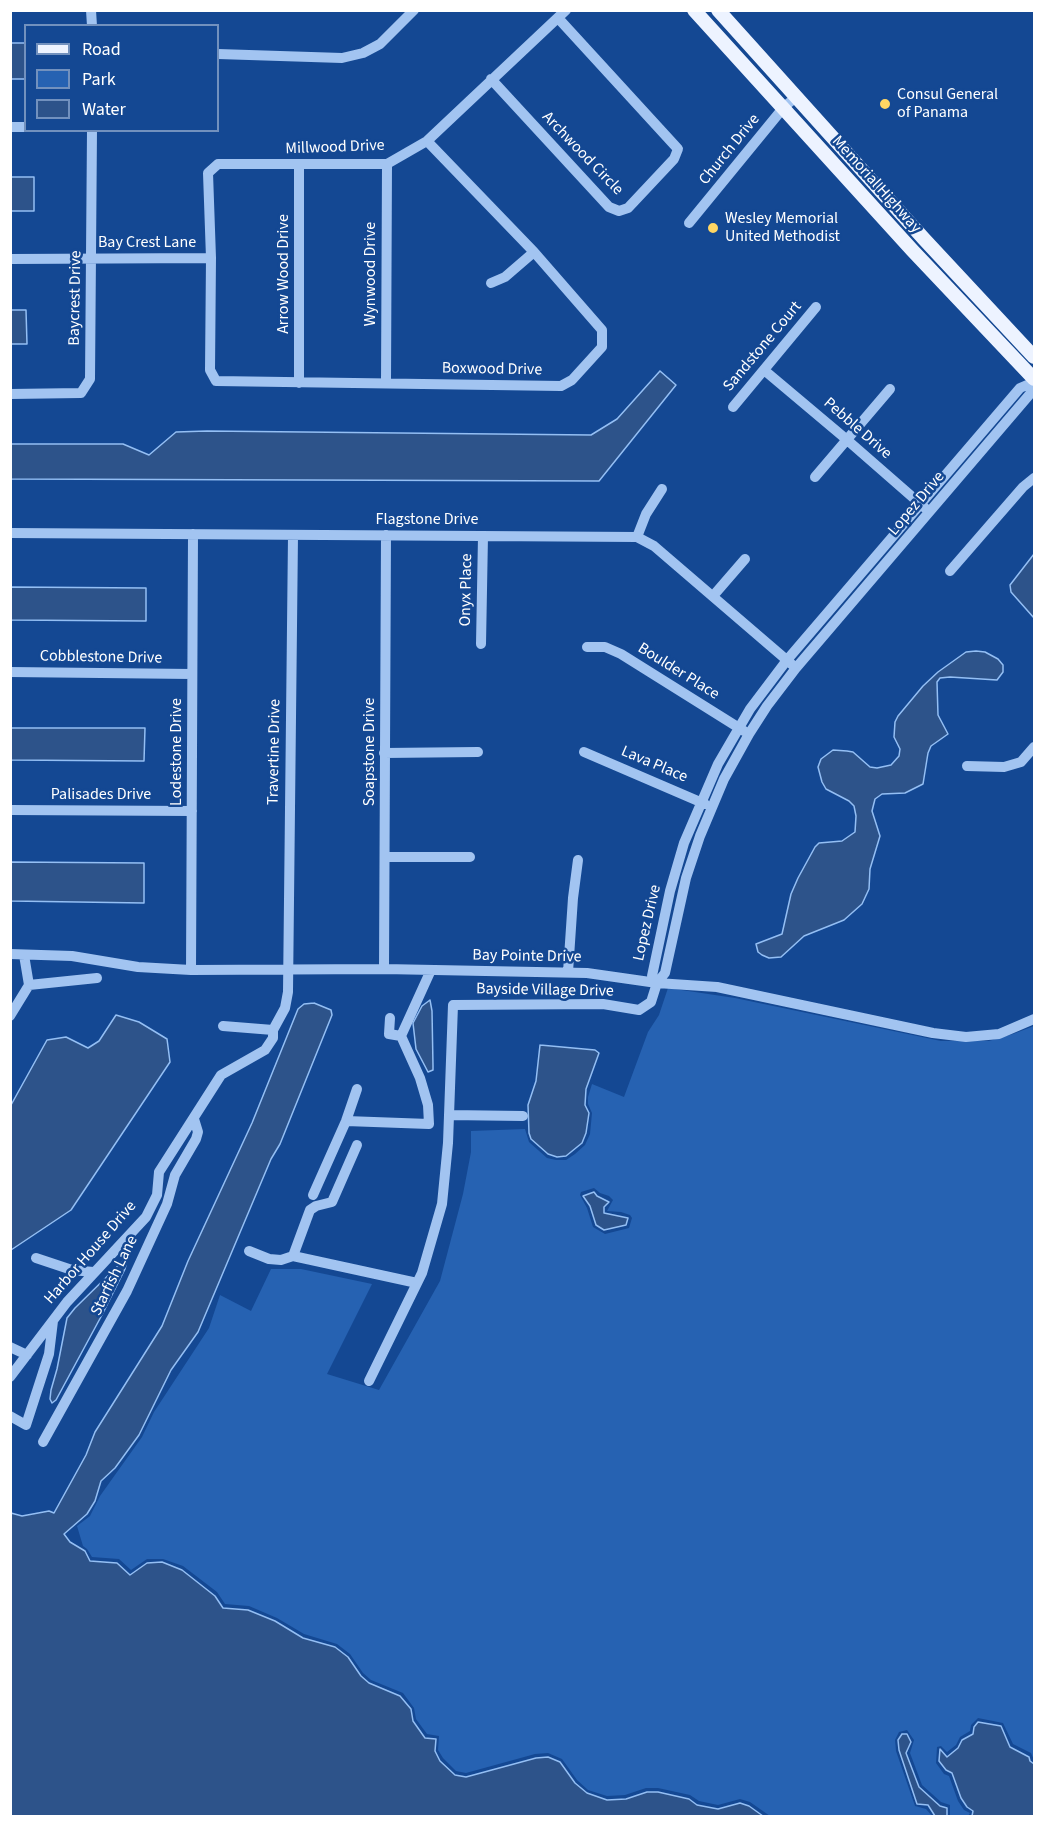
<!DOCTYPE html>
<style>
body{margin:0}
#map{position:relative;width:1045px;height:1827px;overflow:hidden;background:#144893;font-family:"Source Sans 3",sans-serif}
canvas{display:block}
.frame{position:absolute;inset:0;border:12px solid #fff;pointer-events:none}
.legend{position:absolute;left:24px;top:24px;width:195px;height:108px;box-sizing:border-box;background:#144893;border:2px solid #7291be;margin:0;padding:8px 10px;list-style:none;font-size:18px;color:#fff}
.legend li{display:flex;align-items:center;gap:12px;height:30px}
.legend b{width:30px;border:2px solid #7291be}
</style>
<div id="map">
<canvas width="1045" height="1827"></canvas>
<div class="frame"></div>
<ul class="legend">
<li><b style="height:8px;background:#edf3ff"></b>Road</li>
<li><b style="height:16px;background:#2662b2"></b>Park</li>
<li><b style="height:16px;background:#2d538a"></b>Water</li>
</ul>
</div>
<script>
const context = document.querySelector('canvas').getContext('2d');
context.lineJoin = 'round';
function fillPath(path, color) {
  context.fillStyle = color;
  context.fill(path, 'evenodd');
}
function shape(rows) {
  const path = new Path2D();
  for (const r of rows) {
    path.moveTo(r[0], r[1]);
    for (let i = 2; i < r.length; i += 2) path.lineTo(r[i], r[i + 1]);
  }
  return path;
}
function stroke(path, color, width, dash) {
  context.strokeStyle = color;
  context.lineWidth = width;
  context.lineCap = dash ? 'butt' : 'round';
  context.setLineDash(dash || []);
  context.stroke(path);
}
function drawText(font, color, halo, rows, align = 'center') {
  context.font = font + ' "Source Sans 3",sans-serif';
  context.lineWidth = 5;
  context.setLineDash([]);
  context.textBaseline = 'middle';
  context.strokeStyle = halo;
  context.fillStyle = color;
  for (const [text, x, y, turn = 0] of rows) {
    context.save();
    context.translate(x, y);
    context.rotate((+turn || 0) * Math.PI / 180);
    context.textAlign = isNaN(turn) ? turn : align;
    if (halo) context.strokeText(text, 0, 0);
    context.fillText(text, 0, 0);
    context.restore();
  }
}
const green = shape([
 [668,988,735,998,941,1041,989,1041,1013,1034,1034,1026,1034,1760,1031,1753,1013,1744,1003,1723,978,1718,971,1725,970,1731,960,1737,956,1745,947,1752,941,1746,937,1747,936,1763,944,1774,949,1776,958,1801,964,1810,970,1813,968,1816,950,1816,950,1805,941,1802,922,1785,910,1753,914,1740,907,1730,899,1732,895,1740,896,1751,915,1806,926,1809,932,1816,770,1816,750,1802,740,1799,718,1805,699,1801,690,1795,658,1788,646,1788,625,1795,607,1796,588,1790,577,1780,562,1759,548,1753,535,1754,466,1773,456,1771,443,1758,438,1750,439,1736,427,1734,416,1719,414,1708,403,1693,371,1680,363,1673,350,1654,337,1644,304,1634,277,1618,249,1606,225,1604,217,1592,183,1566,163,1559,147,1559,131,1570,119,1559,92,1557,87,1549,83,1546,77,1526,90,1516,100,1496,142,1437,154,1412,209,1328,220,1295,251,1311,271,1269,301,1269,372,1284,327,1374,379,1390,440,1281,463,1194,471,1152,471,1131,525,1129,529,1142,547,1158,556,1160,566,1160,575,1154,585,1145,590,1134,592,1113,588,1104,588,1097,592,1084,624,1097,648,1032,659,1015],
 [594,1188,600,1193,609,1196,613,1200,607,1211,621,1212,630,1215,632,1218,629,1228,605,1234,593,1227,587,1208,580,1195,581,1192]
]);
const water = shape([
 [11,43,25,43,25,79,11,79,11,43],
 [11,177,34,177,34,211,11,211,11,177],
 [11,310,26,310,27,344,11,344,11,310],
 [660,371,676,385,599,481,11,479,11,444,123,444,149,455,176,432,207,431,591,435,617,419,660,371],
 [1034,554,1034,618,1011,592,1010,585,1034,554],
 [11,587,146,588,146,621,11,620,11,587],
 [976,651,985,652,998,659,1003,665,1003,672,997,680,950,677,940,678,937,682,938,715,948,734,931,746,928,753,923,784,905,793,882,794,875,799,872,811,880,836,870,869,869,889,862,904,844,920,804,936,781,957,769,958,762,955,758,952,756,944,782,934,791,894,798,878,815,847,819,843,842,841,855,832,856,816,854,806,849,801,826,789,822,782,818,767,821,759,833,750,847,751,853,752,870,767,877,768,891,765,899,756,900,749,894,737,895,722,898,716,923,686,938,672,966,652,976,651],
 [11,728,145,728,144,761,11,760,11,728],
 [11,862,144,863,144,903,11,901,11,862],
 [430,1000,432,1011,433,1066,433,1070,428,1072,416,1049,413,1023,422,1006,430,1000],
 [314,1003,331,1010,332,1015,280,1144,271,1159,198,1332,171,1370,139,1435,115,1468,101,1481,95,1501,87,1514,64,1534,70,1542,85,1551,90,1561,117,1563,130,1575,147,1563,162,1562,182,1570,215,1596,223,1608,248,1610,275,1621,303,1638,335,1647,348,1657,361,1676,369,1683,400,1696,411,1709,413,1721,425,1738,436,1739,435,1751,440,1761,455,1775,466,1777,536,1758,548,1757,560,1762,575,1783,587,1793,607,1800,626,1799,647,1792,658,1792,689,1799,697,1805,718,1809,740,1803,749,1806,763,1816,11,1816,11,1513,22,1516,49,1511,54,1513,86,1455,95,1432,162,1326,188,1261,252,1123,298,1009,304,1004,314,1003],
 [116,1015,139,1022,167,1039,170,1062,71,1210,11,1250,11,1105,47,1040,66,1037,88,1048,99,1041,116,1015],
 [540,1045,595,1050,599,1053,586,1089,585,1105,589,1113,586,1133,582,1143,566,1156,557,1157,548,1154,531,1139,529,1133,528,1105,536,1081,540,1045],
 [594,1192,597,1196,609,1202,604,1207,604,1213,628,1218,626,1225,604,1230,596,1225,590,1206,583,1196,594,1192],
 [128,1256,125,1269,103,1313,56,1400,52,1403,50,1399,51,1390,57,1369,67,1318,75,1308,128,1256],
 [978,1722,1001,1726,1010,1747,1029,1757,1030,1761,1034,1764,1034,1816,972,1816,973,1811,967,1807,961,1798,952,1773,946,1770,939,1761,940,1749,947,1757,958,1748,962,1740,973,1734,974,1727,978,1722],
 [902,1734,907,1734,911,1742,906,1753,919,1787,940,1806,947,1808,947,1816,935,1816,928,1805,917,1804,899,1750,898,1740,902,1734]
]);
const minor = shape([
 [91,10,92,26],
 [218,54,342,58,363,53,380,44,414,10],
 [491,79,609,207,619,211,628,208,674,159,678,149,558,18],
 [10,127,26,127],
 [427,141,534,252,602,330,602,347,572,380,561,386,216,381,210,370,211,258,208,173,218,164,387,164,427,141,566,10],
 [689,223,784,107,796,97],
 [10,259,211,258],
 [491,283,505,277,534,252],
 [764,370,846,439,925,508],
 [299,383,299,166],
 [386,383,387,164],
 [10,394,81,393,90,379,92,130],
 [733,407,816,307],
 [815,477,890,389],
 [10,533,637,537,654,546,796,668],
 [637,537,646,514,662,489],
 [950,571,1023,487,1034,478],
 [713,596,745,559],
 [481,644,483,536],
 [587,647,605,647,621,654,744,731],
 [10,672,192,674],
 [584,752,705,804],
 [384,753,478,752],
 [967,766,1004,767,1021,762,1034,747],
 [10,810,192,811],
 [385,857,470,857],
 [10,954,72,956,138,967,191,970,384,969,587,973,657,983,717,987,933,1033,966,1037,999,1034,1034,1019],
 [384,969,386,535],
 [191,970,193,534],
 [568,972,573,898,578,860],
 [657,983,652,976,670,891,684,843,718,764,750,709,787,660,1020,388,1034,382],
 [29,985,97,978],
 [10,1016,29,985,24,955],
 [390,1018,389,1034,401,1036],
 [223,1026,273,1030],
 [449,1115,523,1116],
 [346,1121,429,1124,428,1105,420,1078,401,1036,431,970],
 [313,1195,346,1121,357,1089],
 [249,1251,269,1259,281,1260,293,1256,417,1283],
 [293,1256,310,1210,316,1206,332,1202,357,1145],
 [36,1258,72,1270,93,1272],
 [10,1347,27,1355],
 [10,1377,67,1302,146,1217,157,1195,159,1172,221,1075,265,1050,273,1038,273,1030,285,1008,288,992,293,535],
 [369,1381,422,1273,442,1204,448,1143,453,1005,603,1004,639,1010,651,1002,657,983,665,973,686,878,700,836,724,779,749,734,767,706,796,668,1030,394,1034,384],
 [10,1416,26,1425,49,1354,53,1321],
 [43,1442,127,1291,167,1204,175,1175,196,1139,198,1132,194,1119]
]);
const major = shape([
 [694,10,912,250,1034,379],
 [718,10,924,239,1034,357]
]);
const markers = [
 [885,104,6,"#ffd663"],
 [713,228,6,"#ffd663"]
];
const poiNames = [
 ["Consul General",897,95],
 ["of Panama",897,113],
 ["Wesley Memorial",725,219],
 ["United Methodist",725,237]
];
const streetNames = [
 ["Millwood Drive",335,148,-2],
 ["Church Drive",730,150,-51],
 ["Archwood Circle",582,154,46],
 ["Memorial Highway",876,185,48],
 ["Bay Crest Lane",147,243],
 ["Arrow Wood Drive",284,274,-90],
 ["Wynwood Drive",371,274,-90],
 ["Baycrest Drive",76,298,-89],
 ["Sandstone Court",763,347,-50],
 ["Boxwood Drive",492,370,1],
 ["Pebble Drive",857,429,41],
 ["Lopez Drive",917,504,-50],
 ["Flagstone Drive",427,520],
 ["Onyx Place",467,590,-89],
 ["Cobblestone Drive",101,658,1],
 ["Boulder Place",678,672,32],
 ["Lodestone Drive",177,752,-90],
 ["Travertine Drive",275,752,-89],
 ["Soapstone Drive",370,752,-90],
 ["Lava Place",654,765,23],
 ["Palisades Drive",101,795],
 ["Lopez Drive",648,923,-77],
 ["Bay Pointe Drive",527,957,1],
 ["Bayside Village Drive",545,991,1],
 ["Harbor House Drive",91,1253,-49],
 ["Starfish Lane",115,1276,-64]
];
fillPath(green, '#2662b2');
fillPath(water, '#2d538a');
stroke(water, '#94bff4', 1.5);
stroke(minor, '#a2c4f1', 10);
stroke(major, '#edf3ff', 14);
for (const [x, y, r, color] of markers) {
  const dot = new Path2D();
  dot.arc(x, y, r, 0, 2 * Math.PI);
  context.fillStyle = color;
  context.fill(dot);
  stroke(dot, '#144893', 2);
}
drawText('16px', '#fff', '#144893', poiNames, 'left');
drawText('16px', '#fff', '#144893', streetNames);
</script>
